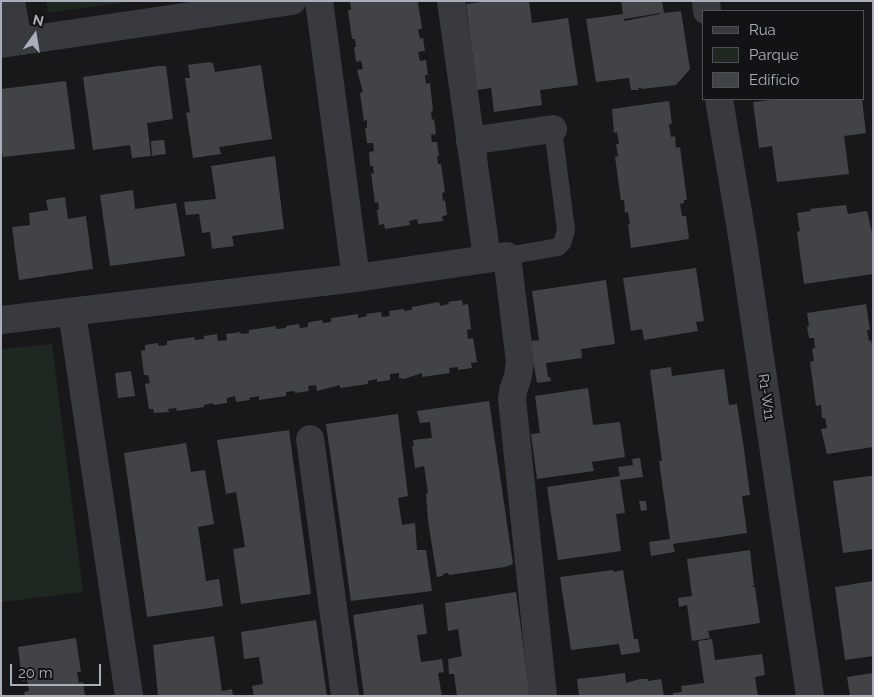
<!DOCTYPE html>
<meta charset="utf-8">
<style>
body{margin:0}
#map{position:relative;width:874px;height:697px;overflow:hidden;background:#18181a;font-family:Raleway,sans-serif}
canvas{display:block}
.frame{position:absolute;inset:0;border:2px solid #a9afba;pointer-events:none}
.legend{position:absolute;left:702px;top:10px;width:162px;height:90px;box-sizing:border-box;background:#131315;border:1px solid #4f5157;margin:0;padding:6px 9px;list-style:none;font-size:15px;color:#a9afba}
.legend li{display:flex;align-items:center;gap:10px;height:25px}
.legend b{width:25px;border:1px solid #4f5157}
.north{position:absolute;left:10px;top:10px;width:50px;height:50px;-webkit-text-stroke:4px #131315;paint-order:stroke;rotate:13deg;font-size:14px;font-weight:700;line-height:20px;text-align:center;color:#a9afba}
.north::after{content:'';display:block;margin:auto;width:18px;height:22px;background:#a9afba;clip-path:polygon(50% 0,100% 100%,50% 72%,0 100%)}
.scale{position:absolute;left:10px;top:664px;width:91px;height:22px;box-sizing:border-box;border:2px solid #a9afba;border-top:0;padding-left:6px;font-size:15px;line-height:18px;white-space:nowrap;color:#a9afba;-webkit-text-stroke:4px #131315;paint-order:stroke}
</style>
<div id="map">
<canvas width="874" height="697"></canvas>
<div class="frame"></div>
<ul class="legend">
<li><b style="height:6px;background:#383a3f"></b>Rua</li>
<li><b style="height:14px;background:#1f2820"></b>Parque</li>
<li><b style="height:14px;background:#424347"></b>Edifício</li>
</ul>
<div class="north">N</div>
<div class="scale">20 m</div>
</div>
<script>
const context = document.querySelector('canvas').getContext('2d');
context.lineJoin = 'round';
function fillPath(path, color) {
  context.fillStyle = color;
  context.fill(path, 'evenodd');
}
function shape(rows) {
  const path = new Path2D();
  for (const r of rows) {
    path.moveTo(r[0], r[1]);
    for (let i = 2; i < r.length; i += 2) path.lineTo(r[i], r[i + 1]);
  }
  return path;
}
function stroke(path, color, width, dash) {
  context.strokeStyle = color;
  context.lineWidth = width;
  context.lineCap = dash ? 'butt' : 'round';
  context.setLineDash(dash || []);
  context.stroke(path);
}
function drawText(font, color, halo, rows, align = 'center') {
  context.font = font + ' Raleway,sans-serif';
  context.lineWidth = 4;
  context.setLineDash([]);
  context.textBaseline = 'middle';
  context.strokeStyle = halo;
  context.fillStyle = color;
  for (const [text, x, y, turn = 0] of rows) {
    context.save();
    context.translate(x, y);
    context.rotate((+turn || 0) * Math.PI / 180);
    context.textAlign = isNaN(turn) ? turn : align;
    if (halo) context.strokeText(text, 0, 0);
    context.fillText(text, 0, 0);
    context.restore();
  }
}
const green = shape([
 [46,1,132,1,48,13],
 [52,344,83,592,1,602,1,349]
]);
const building = shape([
 [350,1,418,2,422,29,418,29,420,39,423,38,425,51,418,52,420,61,426,60,428,75,425,75,426,84,430,83,433,111,431,112,432,120,434,119,436,134,431,135,432,142,437,142,439,156,437,156,438,164,441,164,445,192,442,193,443,201,445,200,447,215,442,216,443,221,418,224,417,219,409,221,410,225,385,229,384,224,379,225,377,210,379,209,378,202,375,203,371,173,374,174,373,166,370,166,369,152,374,151,373,143,367,143,365,128,367,128,367,120,364,121,360,93,363,92,357,70,363,69,361,61,356,62,354,47,356,47,355,39,352,39,348,10,351,10],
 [488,1,529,1,532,23,568,18,578,85,540,90,542,105,494,112,491,88,477,90,466,4],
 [621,1,662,1,664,13,681,11,690,69,676,85,641,89,641,88,638,88,639,90,631,90,629,78,596,82,586,19,623,14],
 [660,13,660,14,624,21,624,19],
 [209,62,213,63,215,72,261,65,272,139,219,147,221,154,193,158,187,118,186,113,190,112,185,78,190,78,188,65],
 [158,66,166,66,173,119,147,123,151,156,132,158,130,145,93,150,83,77],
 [66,81,75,149,3,157,1,147,1,89],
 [781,99,862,99,866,133,844,136,849,174,777,182,772,146,759,148,753,102],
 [669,101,672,124,669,124,671,137,675,136,676,148,680,147,687,200,684,200,684,203,680,204,682,216,686,216,689,239,631,248,628,224,630,224,628,212,625,213,624,200,621,200,615,157,618,156,616,144,619,144,617,132,614,133,612,109],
 [164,140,166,154,152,156,151,141],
 [275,156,284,229,232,236,234,246,212,249,210,232,202,233,199,214,186,215,184,202,216,199,211,166],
 [133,190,135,209,176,203,185,256,110,266,100,195],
 [65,197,68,219,86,216,93,269,19,280,12,227,30,225,29,213,48,210,46,200],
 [846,205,848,214,867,211,873,237,873,274,804,284,797,232,800,231,797,213,811,211,810,209],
 [696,268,704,321,696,322,698,331,644,340,642,329,631,331,623,278],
 [606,280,615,344,581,349,582,358,546,363,548,377,550,377,551,381,537,383,530,341,539,340,532,291],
 [462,300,463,305,468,304,471,329,467,330,468,339,473,338,477,362,471,363,472,368,458,370,458,367,449,368,450,373,422,377,422,373,404,379,399,378,399,373,390,374,390,380,377,382,377,379,368,381,368,384,340,388,340,385,317,391,316,385,308,386,309,391,295,393,295,391,286,392,286,396,259,400,259,396,249,398,250,400,236,402,235,396,227,398,227,403,213,405,213,403,204,405,204,407,177,411,176,408,168,409,169,412,154,413,153,409,149,409,145,384,150,383,148,375,144,375,141,351,145,350,145,345,158,343,159,346,167,345,167,341,194,337,195,340,204,339,204,336,217,334,218,341,227,340,226,334,240,332,241,334,249,333,249,330,276,326,276,329,286,328,286,326,299,324,300,328,308,327,308,323,310,322,322,320,323,323,331,322,331,318,358,314,358,318,367,316,366,314,381,312,382,317,390,316,389,311,404,309,404,311,412,310,412,307,439,302,440,306,449,304,448,302],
 [866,304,870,330,867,330,869,341,871,340,873,351,873,447,827,454,821,429,827,428,825,418,822,418,821,405,816,406,810,362,814,361,812,349,815,348,814,338,809,338,807,327,809,326,807,313],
 [671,367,672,376,724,369,729,405,737,404,744,449,750,495,742,496,747,533,673,544,675,552,651,556,649,542,670,539,659,461,662,461,650,370],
 [131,371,135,396,118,398,115,373],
 [588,388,593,425,620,422,625,457,592,462,594,471,537,479,531,434,540,433,535,396],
 [489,401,513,564,505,567,449,575,448,573,443,574,443,576,437,577,428,521,426,494,428,493,424,466,415,468,412,446,414,446,413,440,432,438,430,422,420,423,417,411],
 [398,414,408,496,398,498,402,525,415,523,417,550,426,550,432,591,351,601,326,424],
 [289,430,311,594,241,604,233,549,245,547,236,492,226,494,217,440],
 [186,443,191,472,205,470,214,524,198,527,202,553,206,581,219,579,223,606,147,617,124,453],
 [640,458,643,477,620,480,625,513,616,514,621,551,558,560,547,487,620,476,618,467,633,465,632,459],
 [870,476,873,476,873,549,843,553,833,481],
 [639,501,646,501,647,510,641,511],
 [750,550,754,586,750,587,755,587,760,623,708,631,710,638,692,641,687,605,679,607,678,598,692,596,687,559],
 [613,570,613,572,623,570,634,639,638,639,640,652,621,655,619,644,571,650,560,577],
 [873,581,873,656,845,660,835,587],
 [516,592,530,696,457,696,454,674,449,674,448,659,462,656,458,629,448,631,445,603],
 [423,604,427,634,417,635,421,662,442,659,444,672,438,673,442,696,364,696,353,615],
 [316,620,327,696,254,696,252,686,263,684,259,657,244,659,241,632],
 [214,636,222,691,232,689,233,696,158,696,153,645],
 [76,638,81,672,77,672,79,683,83,682,85,696,25,696,24,692,29,691,27,680,22,681,18,647],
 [712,639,715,660,762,654,765,675,755,677,758,696,673,696,673,693,682,692,681,686,704,683,698,641],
 [625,673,626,683,640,679,648,679,648,681,661,679,664,696,579,696,577,679],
 [873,673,873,696,850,696,847,677]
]);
const service = shape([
 [507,256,558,247,562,243,564,237,566,230,553,129]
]);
const minor = shape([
 [11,1,18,41],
 [319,1,356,278],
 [451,1,487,258],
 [706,1,707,11],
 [1,44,292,1],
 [719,99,743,242,810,696],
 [470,141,553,129],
 [72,312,129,696],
 [1,320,356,278,507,256,520,362,518,376,513,391,512,399,543,696],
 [310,439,345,696]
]);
const streetNames = [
 ["R1-W11",766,397,82]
];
fillPath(green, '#1f2820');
fillPath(building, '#424347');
stroke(service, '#383a3f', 18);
stroke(minor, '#383a3f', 28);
drawText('14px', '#a9afba', '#131315', streetNames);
</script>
